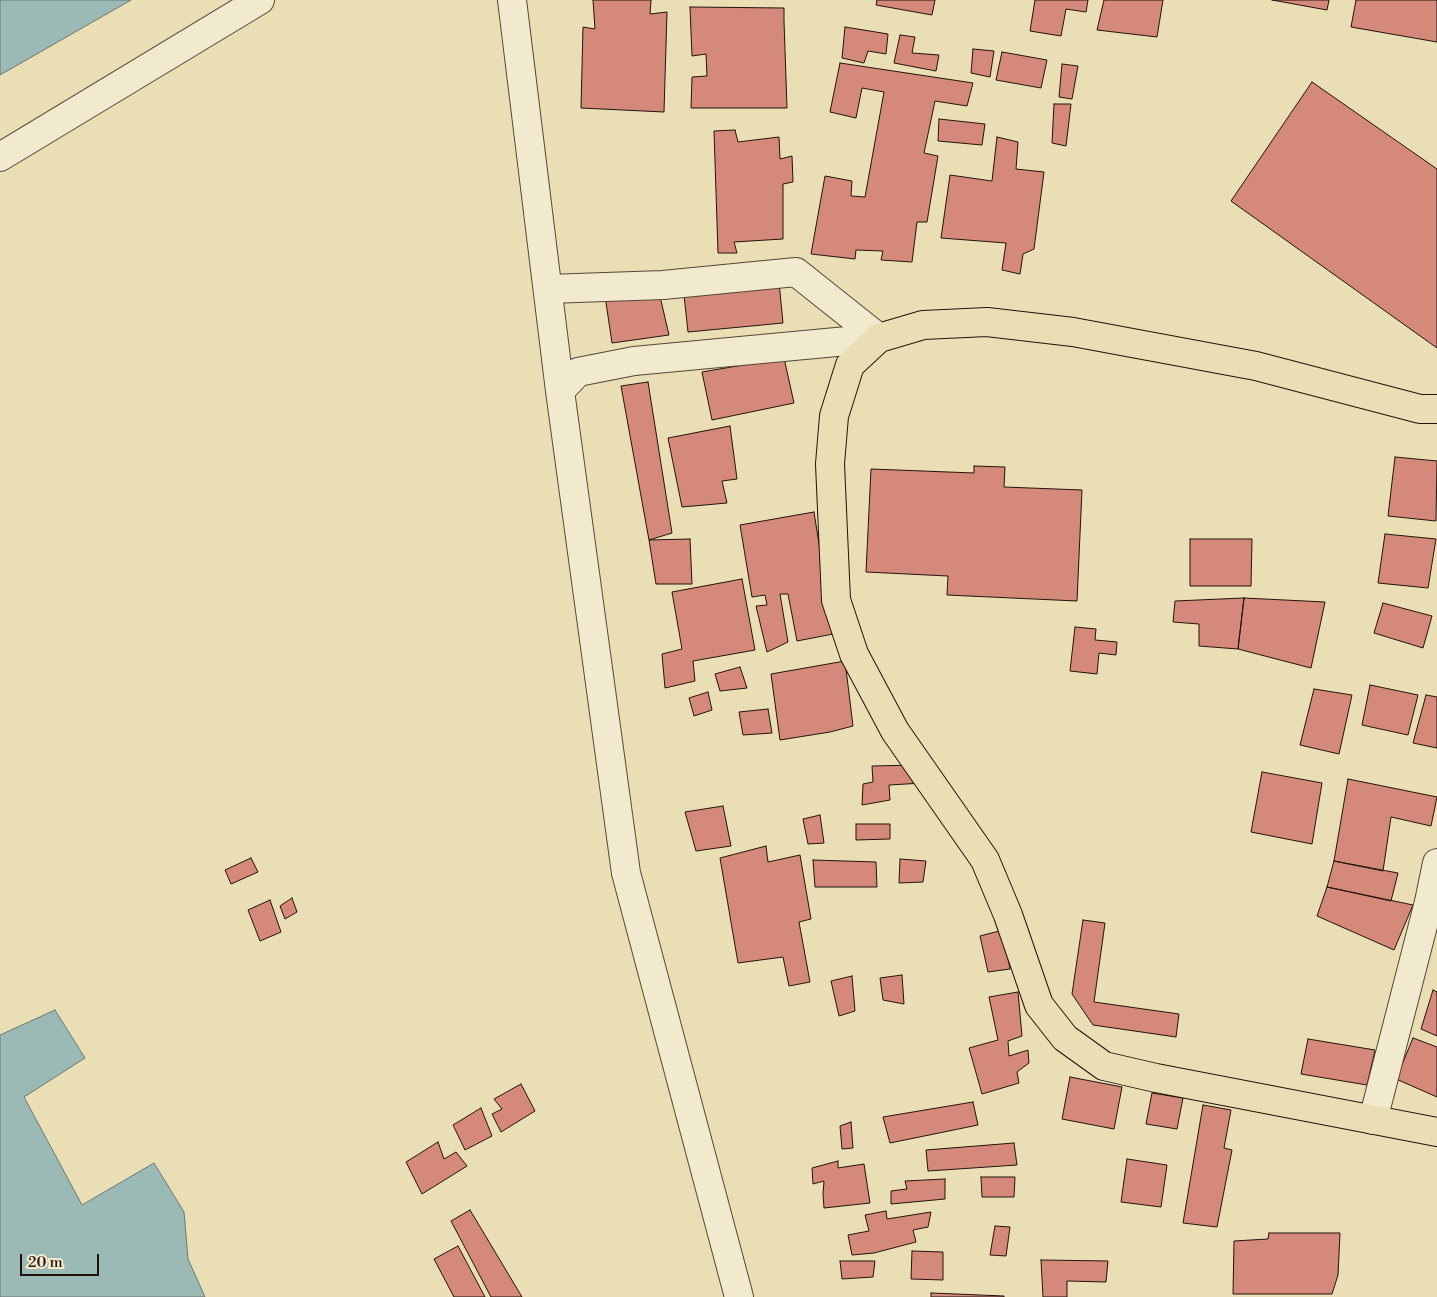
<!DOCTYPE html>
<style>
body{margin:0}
#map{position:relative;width:1437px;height:1297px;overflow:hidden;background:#eadeb4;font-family:"Libre Bodoni",serif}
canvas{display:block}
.scale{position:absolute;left:20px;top:1254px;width:79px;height:22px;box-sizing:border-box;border:2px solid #23130c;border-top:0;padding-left:6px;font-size:15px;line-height:18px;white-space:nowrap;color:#23130c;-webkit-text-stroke:4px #f1eace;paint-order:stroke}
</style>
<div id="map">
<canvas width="1437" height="1297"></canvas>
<div class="scale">20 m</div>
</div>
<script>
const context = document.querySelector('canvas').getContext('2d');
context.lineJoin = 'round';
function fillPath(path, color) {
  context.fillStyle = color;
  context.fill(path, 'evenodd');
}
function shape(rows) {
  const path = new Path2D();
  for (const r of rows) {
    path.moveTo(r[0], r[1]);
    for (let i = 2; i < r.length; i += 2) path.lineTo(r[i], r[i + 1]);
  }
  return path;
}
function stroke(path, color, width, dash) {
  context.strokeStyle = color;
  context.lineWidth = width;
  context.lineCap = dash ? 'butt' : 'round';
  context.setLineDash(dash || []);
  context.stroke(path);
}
const water = shape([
 [0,0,131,0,0,75,0,0],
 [55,1010,85,1058,24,1097,82,1205,154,1163,184,1212,188,1259,205,1297,0,1297,0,1035,55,1010]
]);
const building = shape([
 [593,0,651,0,650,14,667,12,664,112,581,108,583,27,595,29,593,0],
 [877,0,935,0,932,15,876,5,877,0],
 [1035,0,1088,0,1086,12,1066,9,1061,36,1030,31,1035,0],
 [1104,0,1163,0,1157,37,1097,30,1104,0],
 [1272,0,1329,0,1327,10,1272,0],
 [1356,0,1437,0,1437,42,1351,27,1356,0],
 [690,7,784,8,784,21,787,108,691,108,692,77,707,76,706,54,692,56,690,7],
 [845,27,888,34,886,54,868,51,864,63,842,58,845,27],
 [900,35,915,37,912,53,939,55,936,71,894,63,900,35],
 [973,49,994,51,990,77,971,73,973,49],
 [1002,52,1047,60,1041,88,996,80,1002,52],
 [840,63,973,83,967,106,935,101,924,153,938,156,927,222,917,222,912,262,881,260,883,251,856,250,855,259,811,254,825,176,852,181,851,196,865,197,884,92,862,88,856,118,830,112,840,63],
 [1062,64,1078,66,1072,99,1059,97,1062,64],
 [1312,82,1437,169,1437,348,1231,201,1312,82],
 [1054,104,1071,104,1066,146,1052,143,1054,104],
 [939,119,985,124,982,145,938,141,939,119],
 [735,130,738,142,779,137,780,159,792,156,793,182,783,184,783,239,734,242,737,253,718,253,714,131,735,130],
 [997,137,1018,142,1016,169,1044,172,1034,249,1023,254,1020,274,1002,270,1006,243,941,238,950,175,992,181,997,137],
 [779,282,783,323,688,332,684,295,779,282],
 [659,292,669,335,612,343,605,296,659,292],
 [784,358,794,403,712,420,702,372,784,358],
 [648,382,672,533,649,540,621,386,648,382],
 [730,426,737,479,722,481,727,503,682,507,668,438,730,426],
 [1395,457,1437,461,1436,521,1388,516,1395,457],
 [974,466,1005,467,1004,487,1082,490,1077,601,947,595,948,576,866,572,871,469,974,473,974,466],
 [814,512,833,634,797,641,788,594,780,594,788,642,767,652,756,606,767,605,765,595,752,597,740,525,814,512],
 [1385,534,1436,539,1428,588,1378,583,1385,534],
 [690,539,692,584,656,584,649,540,690,539],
 [1190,539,1252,539,1251,586,1190,586,1190,539],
 [742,579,755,650,693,661,695,681,665,688,662,654,682,649,672,592,742,579],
 [1244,598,1325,602,1311,668,1238,649,1244,598],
 [1244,598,1238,649,1199,646,1199,624,1173,622,1175,601,1244,598],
 [1383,603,1432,616,1423,648,1374,633,1383,603],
 [1075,627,1096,629,1095,640,1117,642,1116,655,1099,653,1097,674,1070,671,1075,627],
 [845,661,853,726,830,732,780,740,771,674,845,661],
 [740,667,747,688,720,691,715,674,740,667],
 [1370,685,1418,695,1408,735,1362,725,1370,685],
 [1314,689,1352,695,1339,754,1300,745,1314,689],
 [708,692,712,710,694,716,689,698,708,692],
 [1426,695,1437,697,1437,748,1413,743,1426,695],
 [768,709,772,733,743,735,739,712,768,709],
 [918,765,923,783,889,785,890,800,862,805,863,784,873,782,872,766,918,765],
 [1262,772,1322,783,1312,844,1251,832,1262,772],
 [1348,779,1437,797,1431,826,1391,817,1383,871,1334,861,1348,779],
 [723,806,731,846,696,851,685,812,723,806],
 [820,815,824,843,808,844,803,819,820,815],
 [856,824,890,824,890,839,856,840,856,824],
 [766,846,768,862,800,855,811,919,799,922,810,982,789,986,783,957,738,963,720,858,766,846],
 [251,858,258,872,231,884,225,870,251,858],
 [900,859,926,861,923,882,899,883,900,859],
 [813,860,876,862,877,887,815,887,813,860],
 [1334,861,1398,873,1391,901,1327,887,1334,861],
 [1327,887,1413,905,1394,950,1317,916,1327,887],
 [292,898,297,912,285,919,280,906,292,898],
 [270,900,281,932,260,941,248,910,270,900],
 [1083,920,1105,923,1094,1002,1179,1014,1176,1037,1093,1025,1072,994,1083,920],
 [1003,930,1010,969,988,972,980,936,1003,930],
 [902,975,904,1004,883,1000,880,978,902,975],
 [852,976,855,1011,839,1016,831,981,852,976],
 [1433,990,1437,992,1437,1036,1421,1029,1433,990],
 [1018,992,1022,1036,1008,1041,1009,1056,1028,1050,1029,1063,1017,1072,1019,1083,982,1094,969,1048,998,1040,989,997,1018,992],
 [1413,1038,1437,1047,1437,1097,1396,1079,1413,1038],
 [1308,1039,1375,1050,1367,1085,1301,1074,1308,1039],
 [1070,1077,1122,1087,1114,1129,1062,1119,1070,1077],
 [521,1084,535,1111,501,1132,492,1114,502,1109,494,1099,521,1084],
 [1152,1093,1183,1098,1177,1129,1146,1124,1152,1093],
 [973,1102,978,1125,890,1143,883,1117,973,1102],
 [1203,1105,1231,1110,1224,1148,1232,1150,1217,1227,1183,1223,1203,1105],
 [481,1108,492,1136,465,1150,453,1125,481,1108],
 [851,1122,853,1148,842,1149,840,1126,851,1122],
 [438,1142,444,1159,456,1152,467,1166,422,1194,406,1162,438,1142],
 [1014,1143,1017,1165,928,1171,926,1150,1014,1143],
 [1127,1159,1167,1165,1161,1207,1121,1202,1127,1159],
 [838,1161,838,1168,864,1164,870,1203,824,1208,823,1194,824,1181,813,1184,812,1168,838,1161],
 [981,1177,1015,1177,1014,1197,982,1197,981,1177],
 [945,1179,945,1199,891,1204,891,1191,907,1189,905,1181,945,1179],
 [470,1210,522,1297,491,1297,451,1221,470,1210],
 [886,1211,887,1219,931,1212,928,1227,913,1230,916,1242,874,1253,852,1255,848,1235,869,1231,865,1215,886,1211],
 [995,1226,1010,1227,1006,1256,990,1255,995,1226],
 [1269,1233,1340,1233,1338,1275,1332,1294,1233,1294,1234,1241,1268,1239,1269,1233],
 [458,1246,485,1297,454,1297,434,1259,458,1246],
 [912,1251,943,1252,943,1280,911,1279,912,1251],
 [1041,1260,1108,1261,1106,1282,1067,1281,1067,1297,1043,1297,1041,1260],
 [840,1261,875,1261,873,1277,842,1279,840,1261],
 [931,1293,1004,1296,1004,1297,931,1297,931,1293]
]);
const minor = shape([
 [512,0,560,391,626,873,739,1297],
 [0,157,260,0],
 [548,289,663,285,796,272,879,338],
 [560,391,578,372,634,361,879,338],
 [1373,1120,1429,902,1437,863]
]);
const major = shape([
 [1437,409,1420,409,1256,366,1073,332,987,322,923,325,879,338,850,365,834,416,830,464,836,600,854,654,895,731,985,860,1008,915,1039,1005,1065,1038,1104,1066,1156,1078,1437,1132]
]);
fillPath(water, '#9bbab6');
stroke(water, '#6b7772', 1);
fillPath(building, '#d4897b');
stroke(building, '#23130c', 1);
stroke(minor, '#554636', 30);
stroke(major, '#23130c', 30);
stroke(minor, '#f1eace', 28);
stroke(major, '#eadeb4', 28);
</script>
